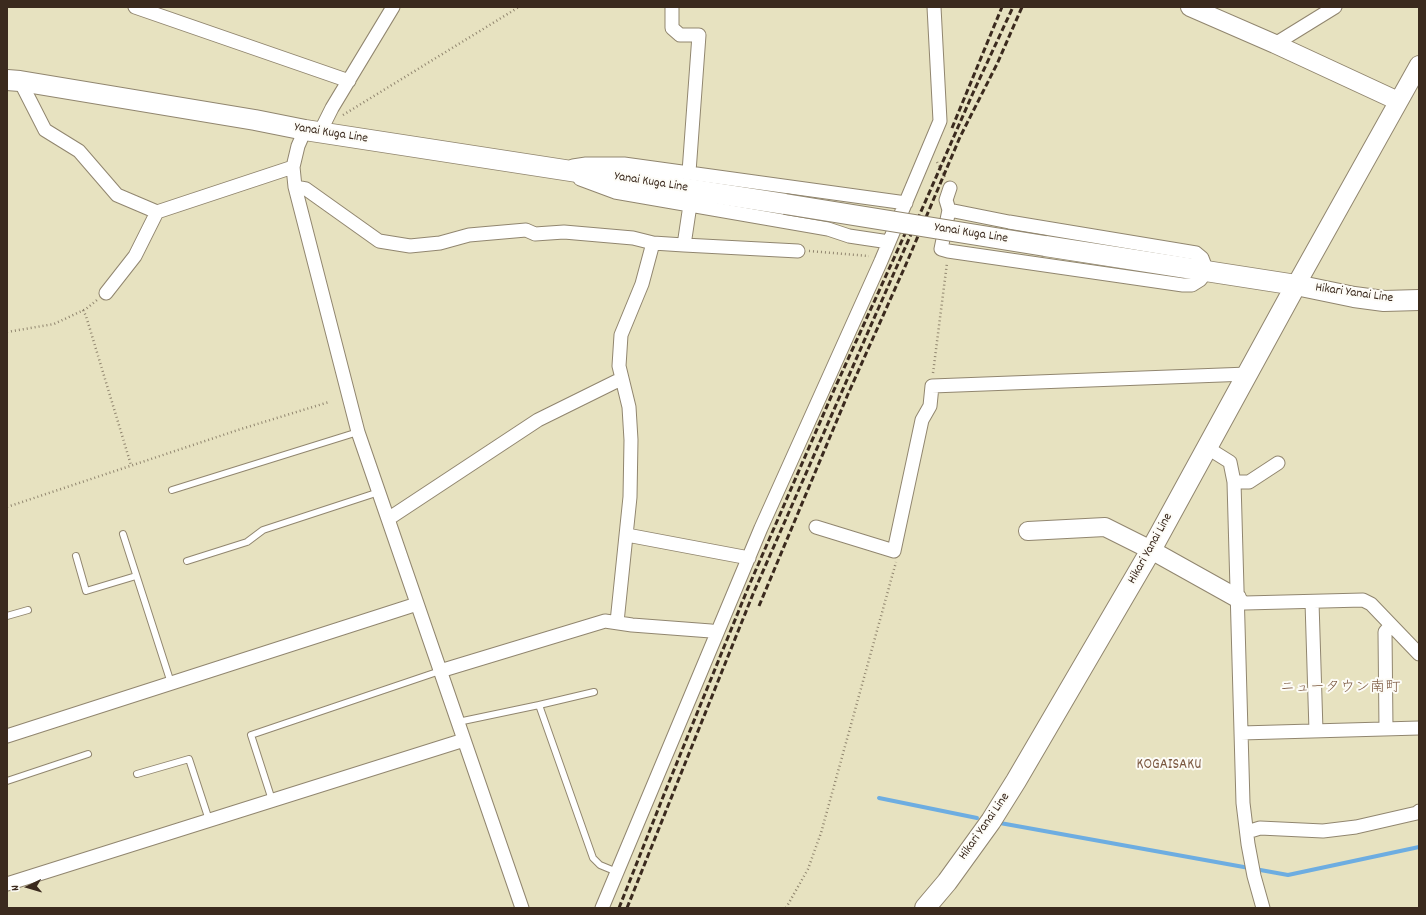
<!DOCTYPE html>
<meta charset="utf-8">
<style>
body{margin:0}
#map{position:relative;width:1426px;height:915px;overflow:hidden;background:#e7e2c0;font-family:Dekko,sans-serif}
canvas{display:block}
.frame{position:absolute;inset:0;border:8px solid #3b2a1e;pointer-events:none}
.north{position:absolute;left:8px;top:867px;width:40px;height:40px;-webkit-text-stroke:3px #fdfcf7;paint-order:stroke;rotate:265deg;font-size:11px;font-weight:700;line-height:16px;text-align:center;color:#3b2a1e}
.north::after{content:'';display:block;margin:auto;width:14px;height:18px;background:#3b2a1e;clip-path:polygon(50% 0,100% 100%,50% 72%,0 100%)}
</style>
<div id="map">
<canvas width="1426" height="915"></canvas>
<div class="frame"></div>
<div class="north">N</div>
</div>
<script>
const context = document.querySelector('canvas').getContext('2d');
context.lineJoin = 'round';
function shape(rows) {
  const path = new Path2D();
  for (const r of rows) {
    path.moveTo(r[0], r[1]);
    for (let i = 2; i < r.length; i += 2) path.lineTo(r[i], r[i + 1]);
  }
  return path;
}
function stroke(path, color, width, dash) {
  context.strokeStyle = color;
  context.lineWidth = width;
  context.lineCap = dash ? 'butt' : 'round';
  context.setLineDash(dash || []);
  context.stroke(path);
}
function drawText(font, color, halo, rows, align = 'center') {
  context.font = font + ' Dekko,"Klee One",sans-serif';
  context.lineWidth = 4;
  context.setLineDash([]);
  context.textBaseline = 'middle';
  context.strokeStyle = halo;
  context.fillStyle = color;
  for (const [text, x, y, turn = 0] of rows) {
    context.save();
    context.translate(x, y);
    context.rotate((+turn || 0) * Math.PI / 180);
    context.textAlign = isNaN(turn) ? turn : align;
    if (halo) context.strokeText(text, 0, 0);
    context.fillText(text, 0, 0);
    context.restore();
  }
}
const stream = shape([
 [879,798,977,818],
 [1000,823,1288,875,1419,847]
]);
const path = shape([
 [343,115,519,7],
 [937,162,945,177],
 [809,251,869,256],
 [83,310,86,316,131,465],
 [7,332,54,324,86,309,97,300],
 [933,373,947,263],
 [7,507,241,429,329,402],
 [786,908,808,869,821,833,896,562]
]);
const lane = shape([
 [172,490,358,432],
 [123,534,171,683],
 [76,556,86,591,136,576],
 [187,561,247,542,263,530,379,492],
 [7,616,28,610],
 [594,692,539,705,593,858,600,865,617,872],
 [458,722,539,705],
 [137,774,189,759,209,820],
 [7,781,88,754],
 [272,800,251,735,440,671]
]);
const street = shape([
 [135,7,349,81],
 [672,7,672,28,680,35,699,35,689,172],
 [1275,44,1335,7],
 [20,81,45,130,79,151,117,195,157,212,293,167],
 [305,130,298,146,293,167,295,187,358,432,522,908],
 [320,132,332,108,393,7],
 [573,166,586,164,624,164,906,203],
 [580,179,615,192,828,229,849,236,889,242],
 [295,187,306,189,379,241,410,246,440,243,469,235,526,230,535,234,564,232,633,238,653,243,684,245,690,205],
 [949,210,941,249,948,251,1183,285,1192,285,1200,280,1207,271,1202,258,1196,253,1009,222,949,210,946,200,950,188],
 [684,245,798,251],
 [106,293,135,256,157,212],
 [1206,447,1230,462,1234,482,1243,803,1248,844,1254,876,1263,908],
 [1234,482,1249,482,1278,463],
 [388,519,538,420,621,379],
 [816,527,894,551,922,420,930,406,932,386,1248,374],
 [627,535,749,558],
 [1237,598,1245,603,1363,600,1371,604,1419,654],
 [1312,602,1316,731],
 [617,622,630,497,631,440,629,407,619,366,621,335,642,284,653,243],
 [440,671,605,621,632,625,711,631,717,633],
 [1386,729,1385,632,1391,625],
 [1241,733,1419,728],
 [7,736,417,604],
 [1247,832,1260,828,1323,831,1356,827,1417,813,1419,811],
 [7,884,464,740],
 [602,908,761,528,881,261,940,121,934,7]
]);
const secondary = shape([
 [1190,7,1275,44,1398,101],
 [1296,285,1419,65],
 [1028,531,1105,527,1151,550,1237,598]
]);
const primary = shape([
 [7,80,20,81,255,120,305,130,785,204],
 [1045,246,1296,285,1354,297,1384,301,1419,300],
 [925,908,947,882,991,821,1016,781,1151,550,1296,285]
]);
const rail = shape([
 [952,128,1002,7],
 [759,606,848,394,907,262,960,137,997,64,1022,7],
 [619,908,665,792,748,588,834,390,914,214],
 [627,908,753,594,973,93,1013,7]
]);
const primaryBridge = shape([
 [785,204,1045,246]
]);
const streetNames = [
 ["Yanai Kuga Line",331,134,9],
 ["Yanai Kuga Line",651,183,9],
 ["Yanai Kuga Line",971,234,9],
 ["Hikari Yanai Line",1354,294,8],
 ["Hikari Yanai Line",1151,549,-61],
 ["Hikari Yanai Line",985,827,-55]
];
const quarterNames = [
 ["ニュータウン南町",1340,689],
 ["KOGAISAKU",1169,766]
];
stroke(stream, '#6dade1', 4);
stroke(lane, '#91866f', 8);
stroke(street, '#91866f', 15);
stroke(secondary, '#91866f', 20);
stroke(primary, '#91866f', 22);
stroke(path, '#91866f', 2.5, [1, 3]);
stroke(lane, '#fff', 6);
stroke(street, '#fff', 13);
stroke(secondary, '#fff', 18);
stroke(primary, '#fff', 20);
stroke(rail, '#3b2a1e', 3, [6, 3]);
stroke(primaryBridge, '#91866f', 22, []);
stroke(primaryBridge, '#fff', 20);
drawText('13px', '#3b2a1e', '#fdfcf7', streetNames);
drawText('15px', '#7b5840', '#fdfcf7', quarterNames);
</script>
